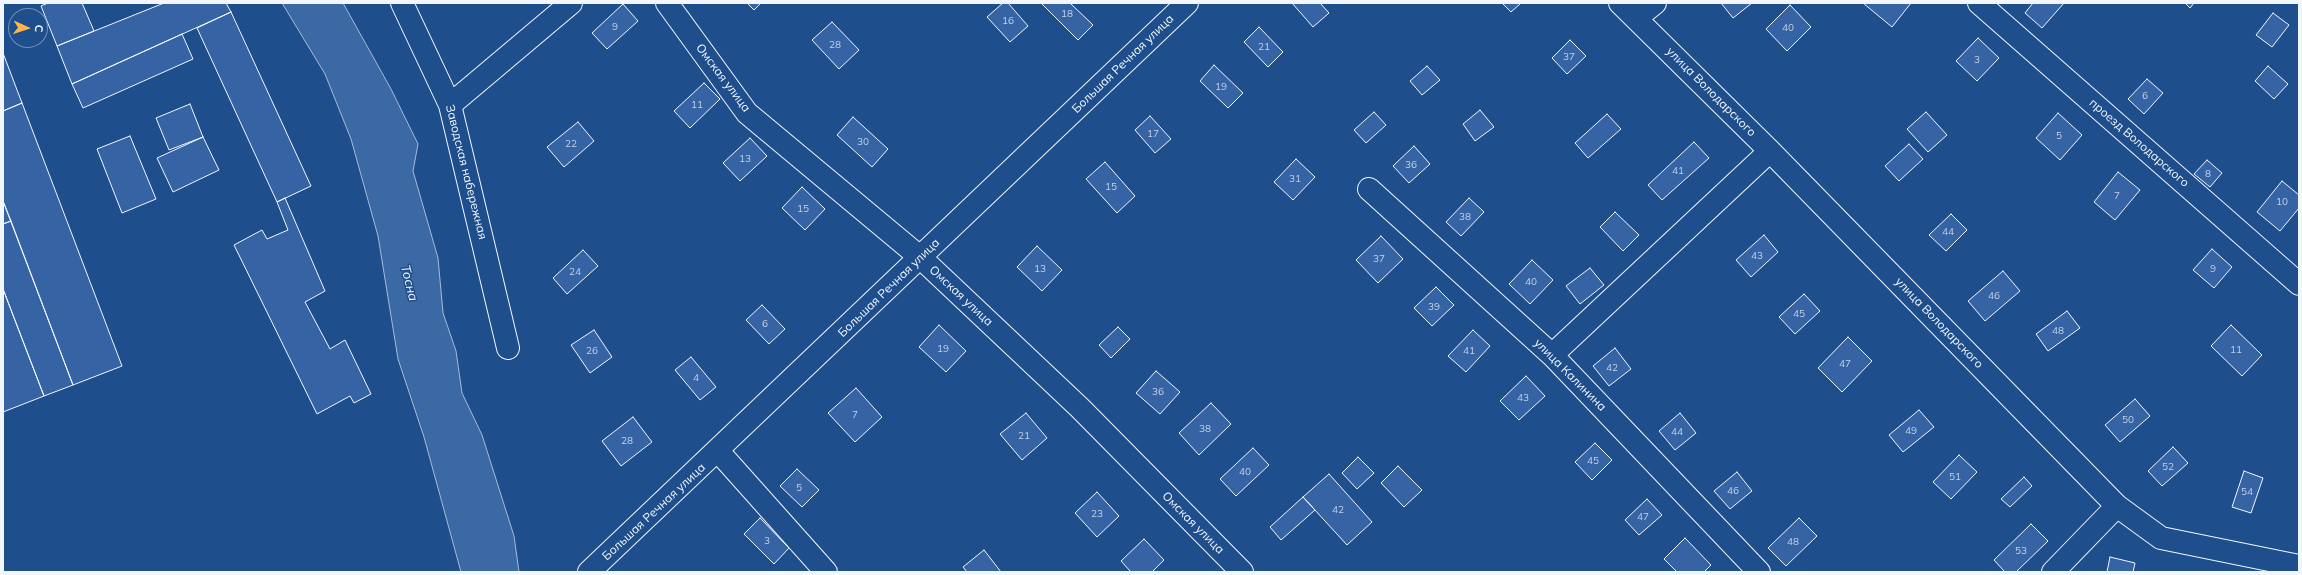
<!DOCTYPE html>
<meta charset="utf-8">
<style>
body{margin:0}
#map{position:relative;width:2302px;height:575px;overflow:hidden;background:#1f4e8c;font-family:Mulish,sans-serif}
canvas{display:block}
.frame{position:absolute;inset:0;border:4px solid #f2f6ff;pointer-events:none}
.north{position:absolute;left:8px;top:8px;width:40px;height:40px;box-sizing:border-box;background:#1f4e8c;border:1px solid #7391ba;border-radius:50%;rotate:93deg;font-size:11px;font-weight:700;line-height:16px;text-align:center;color:#f2f6ff}
.north::after{content:'';display:block;margin:auto;width:14px;height:18px;background:#ffb74d;clip-path:polygon(50% 0,100% 100%,50% 72%,0 100%)}
</style>
<div id="map">
<canvas width="2302" height="575"></canvas>
<div class="frame"></div>
<div class="north">С</div>
</div>
<script>
const context = document.querySelector('canvas').getContext('2d');
context.lineJoin = 'round';
function fillPath(path, color) {
  context.fillStyle = color;
  context.fill(path, 'evenodd');
}
function shape(rows) {
  const path = new Path2D();
  for (const r of rows) {
    path.moveTo(r[0], r[1]);
    for (let i = 2; i < r.length; i += 2) path.lineTo(r[i], r[i + 1]);
  }
  return path;
}
function stroke(path, color, width, dash) {
  context.strokeStyle = color;
  context.lineWidth = width;
  context.lineCap = dash ? 'butt' : 'round';
  context.setLineDash(dash || []);
  context.stroke(path);
}
function drawText(font, color, halo, rows, align = 'center') {
  context.font = font + ' Mulish,sans-serif';
  context.lineWidth = 3;
  context.setLineDash([]);
  context.textBaseline = 'middle';
  context.strokeStyle = halo;
  context.fillStyle = color;
  for (const [text, x, y, turn = 0] of rows) {
    context.save();
    context.translate(x, y);
    context.rotate((+turn || 0) * Math.PI / 180);
    context.textAlign = isNaN(turn) ? turn : align;
    if (halo) context.strokeText(text, 0, 0);
    context.fillText(text, 0, 0);
    context.restore();
  }
}
const water = shape([
 [282,3,343,3,391,89,418,144,413,171,438,258,443,313,456,351,462,393,482,435,514,536,519,572,461,572,424,437,398,359,378,236,351,139,325,74,282,3]
]);
const building = shape([
 [48,3,82,3,94,31,57,46,41,6,48,3],
 [164,3,226,3,231,12,72,84,57,46,164,3],
 [747,3,761,3,754,10,747,3],
 [1003,3,1008,3,1028,26,1010,42,987,17,1003,3],
 [1041,3,1070,3,1093,25,1078,40,1041,3],
 [1292,3,1320,3,1329,13,1313,27,1292,3],
 [1502,3,1521,3,1511,12,1502,3],
 [1721,3,1752,3,1733,18,1721,3],
 [1863,3,1911,3,1892,27,1863,3],
 [2033,3,2064,3,2042,28,2025,13,2033,3],
 [2185,3,2194,3,2190,8,2185,3],
 [623,4,638,21,607,49,592,33,623,4],
 [1790,5,1811,27,1787,51,1766,29,1790,5],
 [231,12,311,186,277,202,197,28,231,12],
 [2273,13,2289,25,2272,47,2256,35,2273,13],
 [832,22,859,50,839,69,812,40,832,22],
 [1259,27,1283,52,1268,67,1244,42,1259,27],
 [182,34,193,59,83,108,72,84,182,34],
 [1978,38,1999,58,1977,81,1956,61,1978,38],
 [1570,40,1586,56,1567,74,1552,58,1570,40],
 [3,53,22,103,3,111,3,53],
 [1214,65,1243,93,1228,108,1200,81,1214,65],
 [1427,66,1440,80,1422,95,1410,81,1427,66],
 [2268,66,2288,84,2274,99,2255,81,2268,66],
 [2147,79,2163,93,2144,114,2128,99,2147,79],
 [704,83,720,99,690,128,674,111,704,83],
 [22,103,122,366,73,385,3,201,3,111,22,103],
 [190,104,203,137,169,150,156,118,190,104],
 [1480,110,1494,127,1475,141,1463,124,1480,110],
 [1374,112,1386,125,1366,143,1354,130,1374,112],
 [1926,112,1947,135,1928,152,1907,129,1926,112],
 [2058,113,2082,135,2060,160,2036,138,2058,113],
 [1607,114,1621,129,1588,158,1575,143,1607,114],
 [1150,116,1171,139,1155,153,1135,130,1150,116],
 [853,117,888,149,872,167,837,135,853,117],
 [578,122,594,141,564,167,547,147,578,122],
 [130,136,156,199,122,213,97,149,130,136],
 [203,137,219,170,173,192,157,158,203,137],
 [750,138,767,156,740,181,723,163,750,138],
 [1694,142,1709,158,1662,200,1648,185,1694,142],
 [1909,144,1923,159,1899,181,1885,166,1909,144],
 [1414,146,1430,164,1409,183,1393,166,1414,146],
 [1296,159,1315,177,1293,200,1274,182,1296,159],
 [2207,160,2222,173,2210,187,2194,174,2207,160],
 [1105,162,1135,196,1117,213,1086,179,1105,162],
 [2118,172,2140,190,2115,220,2094,202,2118,172],
 [2282,181,2299,195,2299,208,2280,231,2257,212,2282,181],
 [802,187,825,209,805,230,782,208,802,187],
 [285,198,325,291,305,302,330,349,345,340,371,394,354,403,350,396,317,414,234,245,262,230,267,239,288,230,277,202,285,198],
 [1469,198,1484,212,1461,236,1446,222,1469,198],
 [3,201,11,221,3,224,3,201],
 [1615,212,1639,235,1623,251,1600,227,1615,212],
 [1951,214,1967,230,1946,251,1929,235,1951,214],
 [11,221,73,385,44,396,3,289,3,224,11,221],
 [1764,235,1778,252,1751,277,1736,260,1764,235],
 [1381,236,1403,259,1378,283,1356,260,1381,236],
 [1037,246,1062,270,1042,291,1017,267,1037,246],
 [2212,249,2232,267,2214,288,2193,270,2212,249],
 [583,250,598,266,567,294,553,278,583,250],
 [1532,260,1553,280,1530,304,1509,284,1532,260],
 [1590,268,1604,285,1580,304,1566,286,1590,268],
 [2003,271,2020,291,1985,321,1968,301,2003,271],
 [1436,287,1454,305,1432,326,1414,308,1436,287],
 [3,289,44,396,3,412,3,289],
 [1804,294,1820,311,1795,334,1779,317,1804,294],
 [762,305,785,329,769,344,746,320,762,305],
 [2067,311,2080,328,2048,351,2036,334,2067,311],
 [939,325,966,351,946,372,919,347,939,325],
 [2231,325,2262,355,2242,376,2211,346,2231,325],
 [1118,327,1130,339,1111,358,1099,345,1118,327],
 [594,330,612,357,590,373,571,345,594,330],
 [1473,330,1490,346,1466,372,1448,356,1473,330],
 [1848,337,1872,361,1842,392,1818,368,1848,337],
 [1615,348,1631,369,1609,386,1593,366,1615,348],
 [691,357,716,387,700,400,675,370,691,357],
 [1156,371,1180,392,1160,414,1136,393,1156,371],
 [1526,376,1545,396,1519,420,1500,401,1526,376],
 [856,388,882,417,855,442,828,413,856,388],
 [2135,399,2150,416,2120,442,2105,425,2135,399],
 [1211,403,1231,424,1199,455,1179,433,1211,403],
 [1919,410,1934,427,1903,452,1889,435,1919,410],
 [1026,413,1047,438,1022,460,1000,434,1026,413],
 [1680,413,1696,433,1675,450,1659,431,1680,413],
 [633,417,652,442,621,466,602,441,633,417],
 [1595,443,1612,460,1592,480,1575,462,1595,443],
 [2173,447,2188,463,2162,486,2148,471,2173,447],
 [1253,448,1269,465,1236,496,1220,479,1253,448],
 [1959,455,1977,472,1951,499,1933,482,1959,455],
 [1358,457,1374,473,1357,489,1342,473,1358,457],
 [1398,466,1422,490,1404,507,1381,483,1398,466],
 [797,469,819,490,802,507,780,486,797,469],
 [2244,471,2263,478,2251,513,2232,507,2244,471],
 [1737,472,1752,491,1730,509,1714,491,1737,472],
 [1329,474,1372,522,1347,545,1303,497,1329,474],
 [2024,477,2032,486,2010,507,2001,499,2024,477],
 [1097,492,1119,516,1097,537,1075,513,1097,492],
 [1303,497,1315,510,1281,540,1270,527,1303,497],
 [1647,499,1662,515,1639,535,1625,520,1647,499],
 [760,518,789,548,774,564,744,534,760,518],
 [1799,518,1817,536,1786,566,1768,548,1799,518],
 [2031,524,2048,541,2016,572,2005,572,1994,560,2031,524],
 [1685,538,1711,565,1704,572,1677,572,1664,559,1685,538],
 [1144,539,1164,560,1152,572,1131,572,1121,561,1144,539],
 [984,550,1001,572,967,572,963,567,984,550],
 [2110,557,2135,563,2133,572,2107,572,2110,557]
]);
const minor = shape([
 [402,3,450,105,508,348],
 [667,3,747,113,921,258,1080,408,1242,572],
 [1620,3,1770,151,2117,506,2161,538,2299,566],
 [1979,3,2299,284],
 [1636,18,1655,3],
 [450,105,571,3],
 [1369,189,1552,355,1759,572],
 [1552,355,1770,151],
 [718,451,826,572],
 [589,572,1187,3],
 [2053,572,2117,506]
]);
const numberNames = [
 ["18",1067,14],
 ["16",1008,21],
 ["9",615,27],
 ["40",1788,28],
 ["28",835,45],
 ["21",1264,47],
 ["37",1569,57],
 ["3",1977,60],
 ["19",1221,87],
 ["6",2145,96],
 ["11",697,105],
 ["17",1153,134],
 ["5",2059,136],
 ["30",863,142],
 ["22",571,144],
 ["13",745,159],
 ["36",1411,165],
 ["41",1678,171],
 ["8",2208,174],
 ["31",1295,179],
 ["15",1111,187],
 ["7",2117,196],
 ["10",2282,202],
 ["15",803,209],
 ["38",1465,217],
 ["44",1948,232],
 ["43",1757,256],
 ["37",1379,259],
 ["13",1040,269],
 ["9",2213,269],
 ["24",575,272],
 ["40",1531,282],
 ["46",1994,296],
 ["39",1434,307],
 ["45",1799,314],
 ["6",765,324],
 ["48",2058,331],
 ["19",943,349],
 ["11",2236,350],
 ["26",592,351],
 ["41",1469,351],
 ["47",1845,364],
 ["42",1612,368],
 ["4",696,378],
 ["36",1158,392],
 ["43",1523,398],
 ["7",855,415],
 ["50",2128,420],
 ["38",1205,429],
 ["49",1911,431],
 ["44",1677,432],
 ["21",1024,436],
 ["28",627,441],
 ["45",1593,461],
 ["52",2168,467],
 ["40",1245,472],
 ["51",1955,477],
 ["5",799,488],
 ["46",1733,491],
 ["54",2247,492],
 ["42",1338,510],
 ["23",1097,514],
 ["47",1643,517],
 ["3",767,541],
 ["48",1793,542],
 ["53",2021,551]
];
const streetNames = [
 ["Большая Речная улица",1123,64,-44],
 ["Омская улица",723,78,53],
 ["улица Володарского",1711,92,45],
 ["проезд Володарского",2139,143,41],
 ["Заводская набережная",466,172,76],
 ["Большая Речная улица",889,288,-44],
 ["Омская улица",961,296,43],
 ["улица Володарского",1939,323,46],
 ["улица Калинина",1570,375,45],
 ["Большая Речная улица",654,512,-43],
 ["Омская улица",1193,523,45]
];
const waterNames = [
 ["Тосна",409,283,76]
];
fillPath(water, '#3b69a3');
stroke(water, '#a8bbd7', 1);
fillPath(building, '#3563a3');
stroke(building, '#f2f6ff', 1);
stroke(minor, '#f2f6ff', 24);
stroke(minor, '#1f4e8c', 22);
drawText('10px', '#c3d1e8', null, numberNames);
drawText('12px', '#f2f6ff', '#1f4e8c', streetNames);
drawText('italic 13px', '#f2f6ff', '#1f4e8c', waterNames);
</script>
